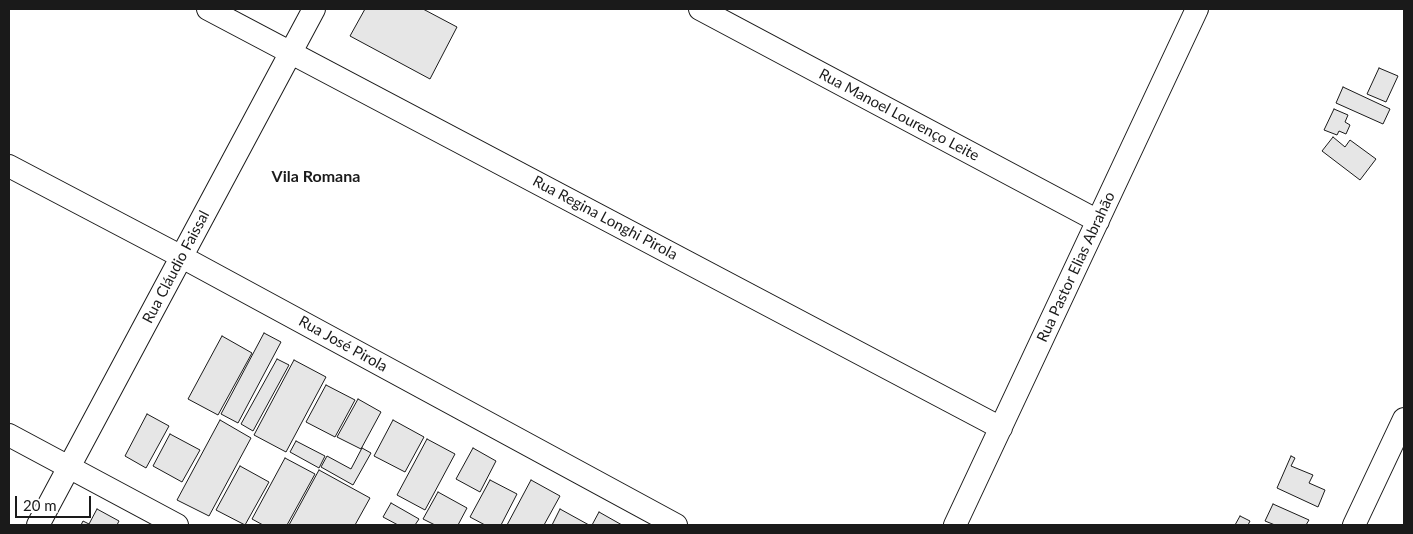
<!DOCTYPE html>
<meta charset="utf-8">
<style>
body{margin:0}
#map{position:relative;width:1413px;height:534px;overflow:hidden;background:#fff;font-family:Lato,sans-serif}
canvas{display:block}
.frame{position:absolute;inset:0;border:10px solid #1a1a1a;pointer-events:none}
.scale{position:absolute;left:15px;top:496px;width:76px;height:22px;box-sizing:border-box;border:2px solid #1a1a1a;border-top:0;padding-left:6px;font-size:15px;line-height:18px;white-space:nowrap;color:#1a1a1a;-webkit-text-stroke:4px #fff;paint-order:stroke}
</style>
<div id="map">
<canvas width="1413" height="534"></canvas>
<div class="frame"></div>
<div class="scale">20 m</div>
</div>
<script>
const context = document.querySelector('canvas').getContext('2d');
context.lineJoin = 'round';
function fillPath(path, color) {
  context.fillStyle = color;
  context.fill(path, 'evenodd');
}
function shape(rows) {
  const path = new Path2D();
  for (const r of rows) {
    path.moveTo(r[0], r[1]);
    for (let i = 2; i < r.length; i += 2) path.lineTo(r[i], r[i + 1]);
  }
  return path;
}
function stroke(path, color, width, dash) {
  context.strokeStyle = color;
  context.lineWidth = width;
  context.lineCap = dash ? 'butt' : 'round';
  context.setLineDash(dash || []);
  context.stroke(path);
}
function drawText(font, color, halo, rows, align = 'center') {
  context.font = font + ' Lato,sans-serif';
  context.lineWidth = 4;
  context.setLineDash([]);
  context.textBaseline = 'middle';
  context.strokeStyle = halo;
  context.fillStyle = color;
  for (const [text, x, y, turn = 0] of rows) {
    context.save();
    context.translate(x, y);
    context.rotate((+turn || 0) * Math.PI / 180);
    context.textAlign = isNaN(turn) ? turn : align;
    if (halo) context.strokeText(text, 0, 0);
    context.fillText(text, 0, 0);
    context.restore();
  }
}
const building = shape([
 [365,9,423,9,457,27,430,79,350,36,365,9],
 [1379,68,1398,76,1386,102,1367,94,1379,68],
 [1343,87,1390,109,1383,124,1336,103,1343,87],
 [1334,109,1348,115,1345,122,1350,125,1346,134,1339,131,1337,135,1324,130,1334,109],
 [1333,137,1345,147,1350,140,1376,159,1360,180,1322,151,1333,137],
 [264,333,281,342,238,423,221,414,264,333],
 [222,336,252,353,218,415,188,399,222,336],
 [277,359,289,365,253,431,241,424,277,359],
 [294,360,326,377,286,452,254,435,294,360],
 [326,385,355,400,335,437,306,422,326,385],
 [358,399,381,412,361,449,337,437,358,399],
 [147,414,169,426,146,468,125,456,147,414],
 [220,420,251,438,209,516,177,500,220,420],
 [393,420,424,437,405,472,374,456,393,420],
 [170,434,200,450,182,482,153,466,170,434],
 [427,439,455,454,425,510,397,495,427,439],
 [296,441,325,456,319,468,290,452,296,441],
 [362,448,371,453,353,485,321,467,327,456,351,469,362,448],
 [473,448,496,461,480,492,456,479,473,448],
 [1291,456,1295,458,1291,466,1313,475,1309,483,1325,490,1318,507,1277,488,1291,456],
 [285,458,315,474,287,525,263,525,252,519,285,458],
 [240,466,269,482,245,525,216,510,240,466],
 [319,470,370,498,355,525,289,525,319,470],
 [490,480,517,494,501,525,485,525,470,517,490,480],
 [531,480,560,496,544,525,507,525,531,480],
 [438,492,467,508,458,525,435,525,423,519,438,492],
 [391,503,419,519,415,525,398,525,383,517,391,503],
 [1273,504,1309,520,1306,525,1275,525,1265,521,1273,504],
 [97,509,119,521,117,525,81,525,83,521,89,524,97,509],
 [560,509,589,525,552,525,560,509],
 [599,512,622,525,592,525,599,512],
 [1240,516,1250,521,1248,525,1235,525,1240,516]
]);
const minor = shape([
 [208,9,1001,428],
 [700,9,1098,221],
 [9,166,182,257,676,525],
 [9,435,177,525],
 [38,525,314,9],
 [955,525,1197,9],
 [1354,525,1404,419]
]);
const streetNames = [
 ["Rua Manoel Lourenço Leite",899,115,28],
 ["Rua Regina Longhi Pirola",605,218,28],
 ["Rua Cláudio Faissal",176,267,-62],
 ["Rua Pastor Elias Abrahão",1076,267,-65],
 ["Rua José Pirola",343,344,29]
];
const neighbourhoodNames = [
 ["Vila Romana",316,177]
];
fillPath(building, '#e6e6e6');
stroke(building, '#1a1a1a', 1);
stroke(minor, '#1a1a1a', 24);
stroke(minor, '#fff', 22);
drawText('15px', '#1a1a1a', '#fff', streetNames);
drawText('bold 16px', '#1a1a1a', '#fff', neighbourhoodNames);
</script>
